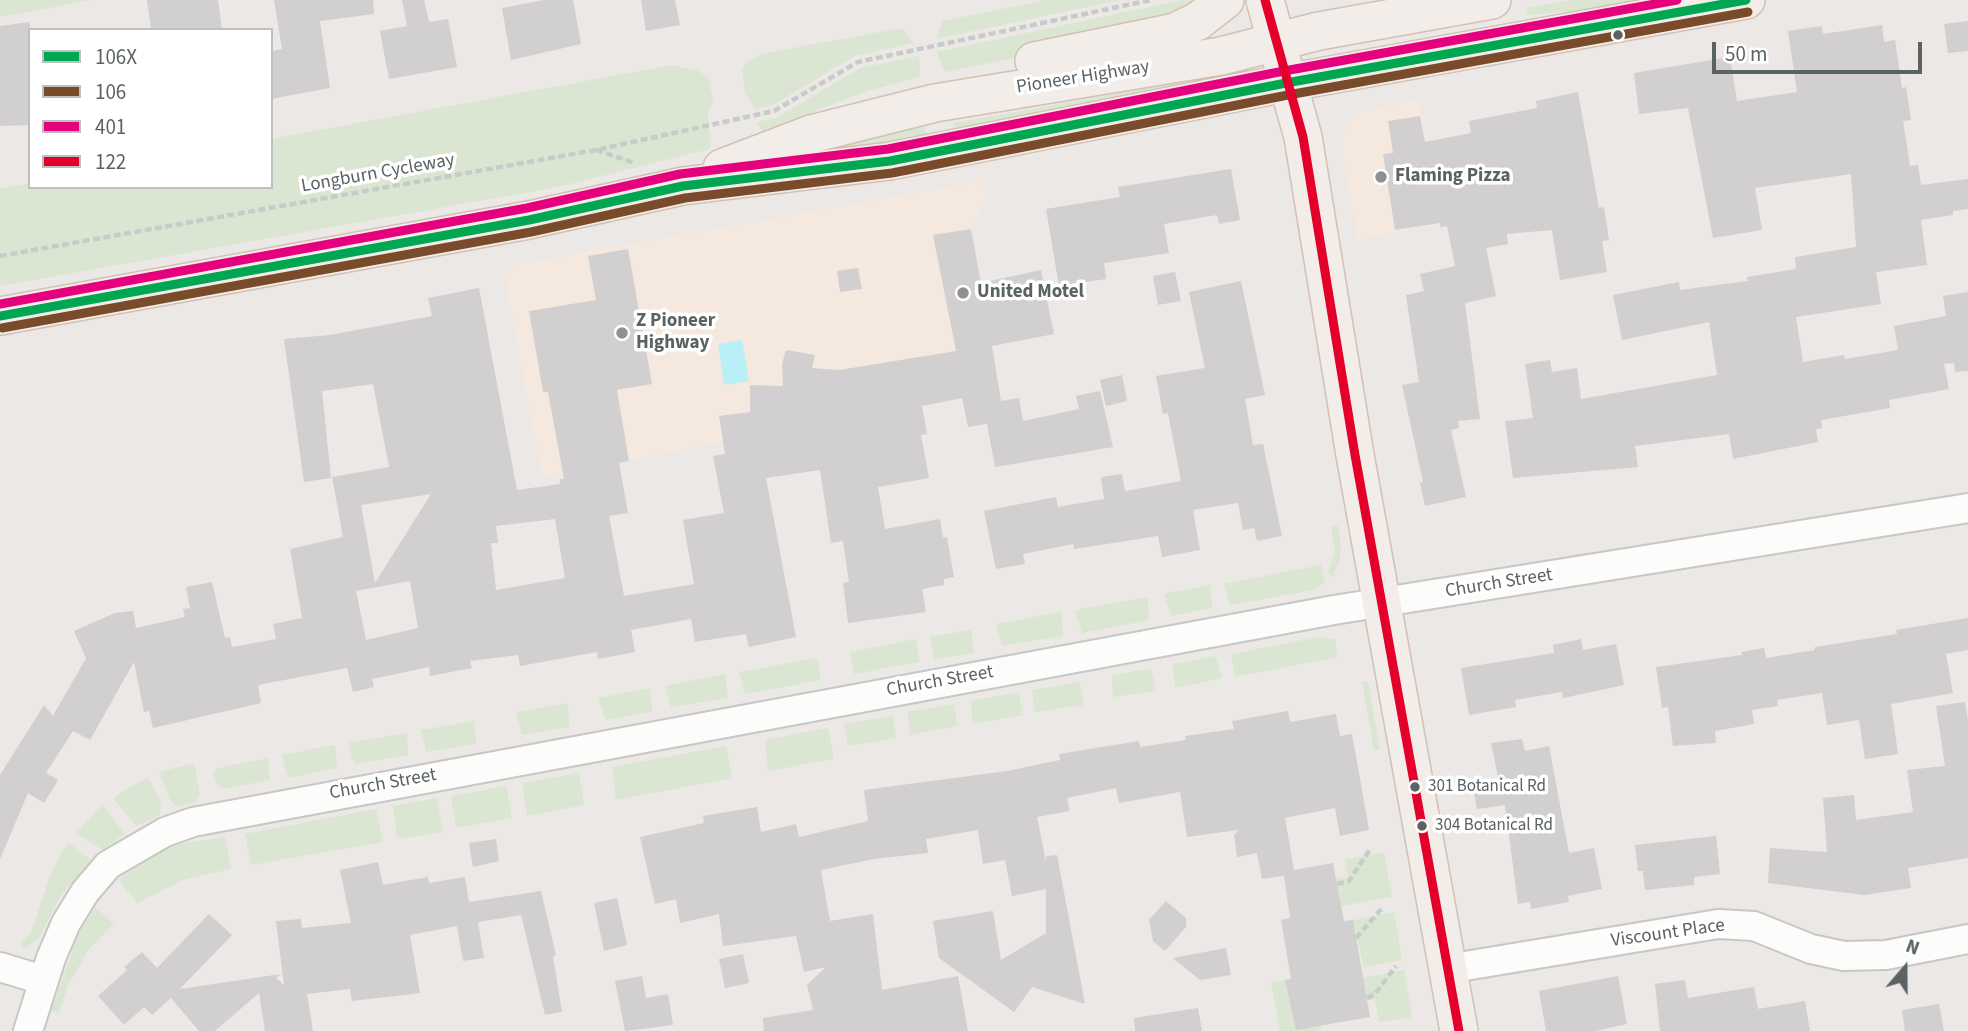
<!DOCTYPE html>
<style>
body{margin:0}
#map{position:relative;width:1968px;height:1031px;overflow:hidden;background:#ebe8e6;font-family:"Source Sans 3",sans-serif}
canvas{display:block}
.legend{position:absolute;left:28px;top:28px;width:245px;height:161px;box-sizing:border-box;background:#fff;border:2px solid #bdc0c1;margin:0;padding:9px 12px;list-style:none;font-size:21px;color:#5b6264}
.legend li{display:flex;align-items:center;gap:14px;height:35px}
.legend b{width:35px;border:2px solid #bdc0c1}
.north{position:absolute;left:1870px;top:933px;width:70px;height:70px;-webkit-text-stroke:5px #fff;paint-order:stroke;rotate:20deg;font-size:19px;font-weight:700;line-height:28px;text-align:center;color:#5b6264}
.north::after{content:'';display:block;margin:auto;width:24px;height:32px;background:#5b6264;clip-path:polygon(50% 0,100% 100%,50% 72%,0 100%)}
.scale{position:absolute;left:1712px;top:42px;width:210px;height:32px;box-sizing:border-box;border:4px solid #5b6264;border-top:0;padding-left:9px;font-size:21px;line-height:24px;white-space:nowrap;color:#5b6264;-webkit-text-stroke:5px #fff;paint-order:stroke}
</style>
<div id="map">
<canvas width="1968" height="1031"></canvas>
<ul class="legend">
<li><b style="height:9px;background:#00a651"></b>106X</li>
<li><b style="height:9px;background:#7a4b2a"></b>106</li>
<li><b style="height:9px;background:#e5007d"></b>401</li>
<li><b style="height:9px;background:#e4002b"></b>122</li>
</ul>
<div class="north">N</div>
<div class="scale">50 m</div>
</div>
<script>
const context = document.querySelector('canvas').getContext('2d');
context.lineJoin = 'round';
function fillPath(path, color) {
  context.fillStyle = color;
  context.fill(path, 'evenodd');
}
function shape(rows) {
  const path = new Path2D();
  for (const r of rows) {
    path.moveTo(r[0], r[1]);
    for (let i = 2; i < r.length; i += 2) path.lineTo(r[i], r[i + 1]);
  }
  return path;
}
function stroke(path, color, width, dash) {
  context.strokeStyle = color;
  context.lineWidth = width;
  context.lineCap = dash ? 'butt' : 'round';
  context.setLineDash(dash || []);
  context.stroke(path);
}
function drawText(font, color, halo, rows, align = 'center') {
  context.font = font + ' "Source Sans 3",sans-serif';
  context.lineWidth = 7;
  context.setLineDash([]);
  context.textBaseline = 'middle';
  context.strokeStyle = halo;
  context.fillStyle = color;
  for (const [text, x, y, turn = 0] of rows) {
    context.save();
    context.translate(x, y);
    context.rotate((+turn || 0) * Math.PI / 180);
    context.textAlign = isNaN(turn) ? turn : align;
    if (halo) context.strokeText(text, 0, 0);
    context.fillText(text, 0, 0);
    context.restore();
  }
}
const commercial = shape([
 [1419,100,1443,223,1358,240,1342,152,1345,126,1355,113],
 [982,181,986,200,971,229,999,389,542,477,503,267]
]);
const green = shape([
 [0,0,92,0,0,17],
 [1046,0,1120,0,936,39,943,21],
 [1183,0,1198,0,1151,31,944,72,937,52],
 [1573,0,1655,0,1612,8,1528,15,1527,8],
 [902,28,913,43,855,56,771,106,755,109,745,93,742,70,747,62,761,54],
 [919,56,920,77,868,91,762,131,757,122,776,118,860,68],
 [672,65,699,71,708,78,713,100,708,113,710,149,558,187,0,286,0,189,30,183,30,187,271,187,271,139],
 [1212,77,1213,81,954,132,953,123],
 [923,126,928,137,804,156,847,143],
 [1338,526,1341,552,1339,563,1332,577,1328,572,1335,552,1331,527],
 [1321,565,1325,582,1314,590,1230,605,1224,584],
 [1210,585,1212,608,1171,616,1164,594],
 [1148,597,1149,620,1082,633,1075,610],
 [1061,612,1063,636,1002,646,996,624],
 [971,630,974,653,934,659,930,637],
 [1320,637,1335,639,1337,657,1235,677,1231,654],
 [916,639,919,662,854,674,850,652],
 [1216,656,1222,678,1175,688,1173,664],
 [817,658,821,680,745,694,739,672],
 [1151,668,1156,691,1113,697,1112,676],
 [725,674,728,698,671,707,665,686],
 [1368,681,1380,750,1374,751,1362,682],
 [1080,682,1084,705,1035,712,1032,690],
 [650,688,652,712,606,720,598,698],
 [1019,692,1023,715,973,724,971,701],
 [568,703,569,727,522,735,516,712],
 [954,704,957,726,910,735,908,712],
 [893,716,896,738,848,746,844,724],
 [474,721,476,744,426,752,421,730],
 [828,728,834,759,768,771,765,740],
 [407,733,408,755,354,764,348,743],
 [335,745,337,768,288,778,282,755],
 [726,746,732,778,616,800,612,767],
 [268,758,270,780,224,789,217,785,213,772,219,768],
 [194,763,200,794,195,802,177,807,170,800,159,772],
 [579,773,584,805,527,816,522,783],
 [148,777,161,803,160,815,136,826,113,798],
 [506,786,512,818,456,828,451,796],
 [437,798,443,832,397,839,393,806],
 [103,804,124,834,103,850,76,833],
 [376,809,383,842,251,865,245,834],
 [225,837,231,869,183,880,137,903,119,880,154,854,178,844],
 [69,843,91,860,60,897,39,938,24,949,20,943,31,933,49,879,62,851],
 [1384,852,1392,897,1341,906,1336,878,1348,877,1345,860],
 [95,908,114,923,89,949,68,985,59,1013,51,1011,80,930],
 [1394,912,1402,960,1364,967,1353,920],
 [1404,970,1412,1017,1379,1022,1375,999,1367,1000,1363,978],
 [1285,980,1288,993,1318,1012,1321,1031,1280,1031,1271,982]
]);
const water = shape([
 [742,340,749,381,724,385,718,344]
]);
const building = shape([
 [147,0,218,0,222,30,151,30],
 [274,0,373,0,374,14,320,21,330,88,271,99,271,51,282,49],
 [402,0,424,0,429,22,448,19,457,67,389,79,380,31,407,26],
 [544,0,573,0,581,44,511,60,502,8],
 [641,0,675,0,680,25,646,31],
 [1968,21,1968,51,1948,53,1944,24],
 [30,22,30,125,0,126,0,26],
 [1882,25,1884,42,1895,40,1902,88,1906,87,1911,120,1903,121,1910,166,1918,165,1921,185,1968,179,1968,209,1953,211,1953,215,1921,220,1927,265,1876,272,1881,304,1796,317,1803,362,1844,355,1845,359,1898,350,1894,326,1946,316,1943,296,1968,292,1968,371,1955,372,1954,363,1944,364,1949,389,1889,400,1890,408,1821,420,1822,428,1816,429,1818,442,1733,459,1729,434,1635,446,1638,467,1513,478,1505,421,1533,418,1525,364,1550,360,1552,372,1577,368,1581,399,1717,375,1709,322,1622,340,1613,295,1679,282,1680,290,1748,281,1747,277,1796,269,1795,257,1856,247,1851,174,1755,188,1762,230,1713,238,1688,108,1639,114,1634,73,1730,57,1737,101,1797,92,1788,31,1822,26,1823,34],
 [1578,92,1599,208,1604,207,1609,240,1602,241,1607,272,1560,280,1552,230,1507,234,1508,244,1486,248,1496,296,1465,303,1480,419,1458,421,1459,428,1451,430,1466,497,1425,506,1420,483,1423,482,1402,385,1419,382,1406,295,1424,291,1420,274,1455,266,1447,226,1440,227,1440,223,1395,230,1383,154,1393,153,1388,121,1420,116,1425,142,1471,133,1469,121,1537,108,1536,101],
 [1231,169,1240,220,1219,224,1217,215,1164,224,1169,253,1104,263,1106,279,1059,286,1046,209,1120,197,1118,187],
 [971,229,981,283,1041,270,1054,334,992,346,1001,401,1019,398,1023,421,1079,409,1076,396,1100,391,1113,447,995,467,987,424,968,427,962,398,922,406,927,434,921,435,929,478,878,487,885,529,940,519,943,538,947,537,954,577,944,579,944,585,922,589,926,612,848,623,843,583,849,582,843,541,831,543,820,470,766,478,796,637,749,647,746,634,695,642,691,619,631,630,635,652,598,659,597,652,520,666,518,655,470,661,472,668,430,676,429,667,372,679,374,687,353,692,347,668,258,685,261,703,153,728,149,711,144,712,134,662,90,740,73,731,46,773,58,780,44,803,28,793,0,859,0,775,44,705,53,716,86,658,74,631,115,613,133,611,136,628,185,617,183,609,190,608,186,587,212,582,225,638,230,637,232,647,276,639,273,624,302,618,290,549,343,537,332,477,389,467,373,384,322,391,331,478,304,482,284,339,330,335,432,316,428,298,479,288,517,490,560,484,560,479,564,479,548,392,543,392,529,311,596,300,588,256,628,249,652,384,617,390,629,461,619,463,628,513,609,516,624,596,694,584,683,520,724,513,713,456,725,454,719,416,750,412,750,385,783,386,782,364,786,350,815,355,812,368,839,370,956,351,933,235],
 [431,494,375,583,361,505],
 [555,519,565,578,496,590,491,543,498,543,496,526],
 [410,581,418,628,366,640,356,591],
 [858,268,862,289,840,292,837,271],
 [1175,272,1181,301,1158,305,1153,276],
 [1241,281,1265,395,1245,399,1253,445,1263,444,1282,536,1257,541,1254,528,1243,530,1238,503,1193,510,1200,550,1162,557,1158,536,1074,549,1073,544,1023,554,1025,564,996,569,984,511,1056,497,1058,507,1104,499,1101,477,1122,474,1125,491,1181,481,1168,413,1163,414,1156,376,1205,368,1189,292],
 [1122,375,1127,401,1106,406,1100,380],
 [1968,618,1968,650,1946,654,1953,693,1891,704,1898,754,1865,759,1859,720,1827,725,1822,693,1777,700,1778,706,1752,710,1754,724,1715,731,1716,743,1673,746,1668,707,1662,708,1656,667,1742,655,1741,652,1764,648,1766,658,1815,650,1815,647,1897,634,1896,630],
 [1581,639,1583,650,1616,644,1624,685,1563,698,1562,692,1515,700,1516,707,1469,715,1461,668,1554,653,1553,645],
 [1965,702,1968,721,1968,858,1908,868,1911,888,1864,895,1768,883,1770,848,1827,852,1823,798,1854,795,1856,820,1913,812,1907,770,1945,766,1936,706],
 [1288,711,1290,722,1336,714,1340,736,1352,734,1369,830,1340,836,1335,808,1285,818,1294,870,1333,863,1344,921,1353,920,1370,1017,1296,1030,1285,980,1291,979,1281,920,1290,918,1284,876,1262,879,1257,853,1237,857,1234,835,1238,830,1187,837,1180,792,1119,803,1116,788,1067,798,1070,811,1037,817,1046,862,1046,856,1057,855,1085,1004,1032,987,1014,1012,939,958,933,921,993,911,1001,960,1046,933,1046,889,1012,896,1005,860,983,864,978,830,926,839,928,853,874,859,821,870,830,921,873,914,882,990,958,976,968,1031,764,1031,763,1018,813,1010,807,985,826,967,804,972,796,936,723,946,719,914,680,923,676,899,655,904,640,837,704,823,703,816,757,807,761,832,796,824,799,837,868,821,864,790,1007,771,1060,760,1059,754,1139,741,1140,747,1186,740,1185,736,1234,729,1232,721],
 [1522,739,1525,751,1549,746,1569,853,1594,848,1602,889,1568,896,1569,902,1531,909,1530,902,1518,904,1505,805,1477,809,1473,787,1499,782,1491,743],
 [1716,836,1720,874,1694,877,1694,885,1645,890,1643,871,1638,871,1635,845],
 [496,839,499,861,473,867,469,843],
 [378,862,383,885,428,877,429,883,465,877,469,902,541,891,556,955,553,956,562,1012,545,1015,521,915,478,922,484,958,463,961,457,926,410,935,420,993,352,1001,350,989,307,994,313,1031,265,1031,259,993,215,1031,199,1031,171,998,152,1015,144,1007,124,1025,98,996,127,970,124,967,142,952,157,968,209,914,232,935,180,989,281,974,276,978,284,985,276,921,301,919,302,928,351,923,340,870],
 [617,898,627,945,604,951,594,903],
 [1166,901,1186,918,1186,927,1165,951,1153,941,1149,920],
 [1226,948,1231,975,1200,980,1173,958],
 [743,954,749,983,725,988,719,959],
 [642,976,646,998,668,994,673,1025,625,1031,615,981],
 [1618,976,1627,1024,1595,1031,1546,1031,1539,991],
 [1685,980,1688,998,1754,987,1758,1009,1805,1001,1810,1031,1660,1031,1655,984],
 [1939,1004,1944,1031,1905,1031,1902,1010],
 [1198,1008,1202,1031,1135,1031,1134,1018]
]);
const path = shape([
 [596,150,635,163],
 [0,256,596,150,774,111,858,62,1151,0],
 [1337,884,1349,881,1371,848],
 [1356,938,1383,907],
 [1367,998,1375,994,1396,966]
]);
const minor = shape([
 [0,967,43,980],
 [1447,969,1718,924,1754,926,1811,949,1844,956,1886,955,1968,939],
 [28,1031,51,958,66,923,85,892,108,865,165,832,193,822,1334,610,1968,508]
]);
const major = shape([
 [1265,0,1303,137,1355,455,1459,1031],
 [1034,61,1175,32,1198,21,1225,0],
 [722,168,811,134,935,103,1221,56,1319,31,1492,0],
 [0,316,529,220,683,186,890,161,1286,83,1746,0]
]);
const bus1 = shape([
 [0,316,529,220,683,186,890,161,1286,83,1746,0]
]);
const bus2 = shape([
 [2,328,531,232,685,198,892,173,1288,95,1748,12]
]);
const bus3 = shape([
 [0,304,527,208,680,174,888,149,1284,71,1677,0]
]);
const bus4 = shape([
 [1265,0,1303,137,1355,455,1459,1031]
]);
const markers = [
 [1618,35,6,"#5b6264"],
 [1381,177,7,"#8d9192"],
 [963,293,7,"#8d9192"],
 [622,333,7,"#8d9192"],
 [1415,787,6,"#5b6264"],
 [1422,826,6,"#5b6264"]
];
const busNames = [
 ["301 Botanical Rd",1428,787],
 ["304 Botanical Rd",1435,826]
];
const streetNames = [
 ["Pioneer Highway",1083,78,-9],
 ["Longburn Cycleway",378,174,-10],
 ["Church Street",1499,584,-9],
 ["Church Street",940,682,-10],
 ["Church Street",383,785,-10],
 ["Viscount Place",1668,934,-8]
];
const poiNames = [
 ["Flaming Pizza",1395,177],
 ["United Motel",977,293],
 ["Z Pioneer",636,322],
 ["Highway",636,344]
];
fillPath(commercial, '#f5e9df');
fillPath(green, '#dae6d1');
fillPath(water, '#b9eff6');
fillPath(building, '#d1cfcf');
stroke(minor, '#c7c7c6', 32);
stroke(major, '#d3c0b4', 40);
stroke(path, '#c6ccc8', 4.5, [7, 3.5]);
stroke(minor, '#fcfcfb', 28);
stroke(major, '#f2ede8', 37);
stroke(bus1, '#00a651', 9);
stroke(bus2, '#7a4b2a', 9);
stroke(bus3, '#e5007d', 9);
stroke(bus4, '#e4002b', 9);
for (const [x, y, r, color] of markers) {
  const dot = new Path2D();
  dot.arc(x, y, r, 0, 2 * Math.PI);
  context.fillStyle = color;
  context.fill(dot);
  stroke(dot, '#fff', 2.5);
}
drawText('17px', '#5b6264', '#fff', busNames, 'left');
drawText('19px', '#5b6264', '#fff', streetNames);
drawText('bold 19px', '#5b6264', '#fff', poiNames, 'left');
</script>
